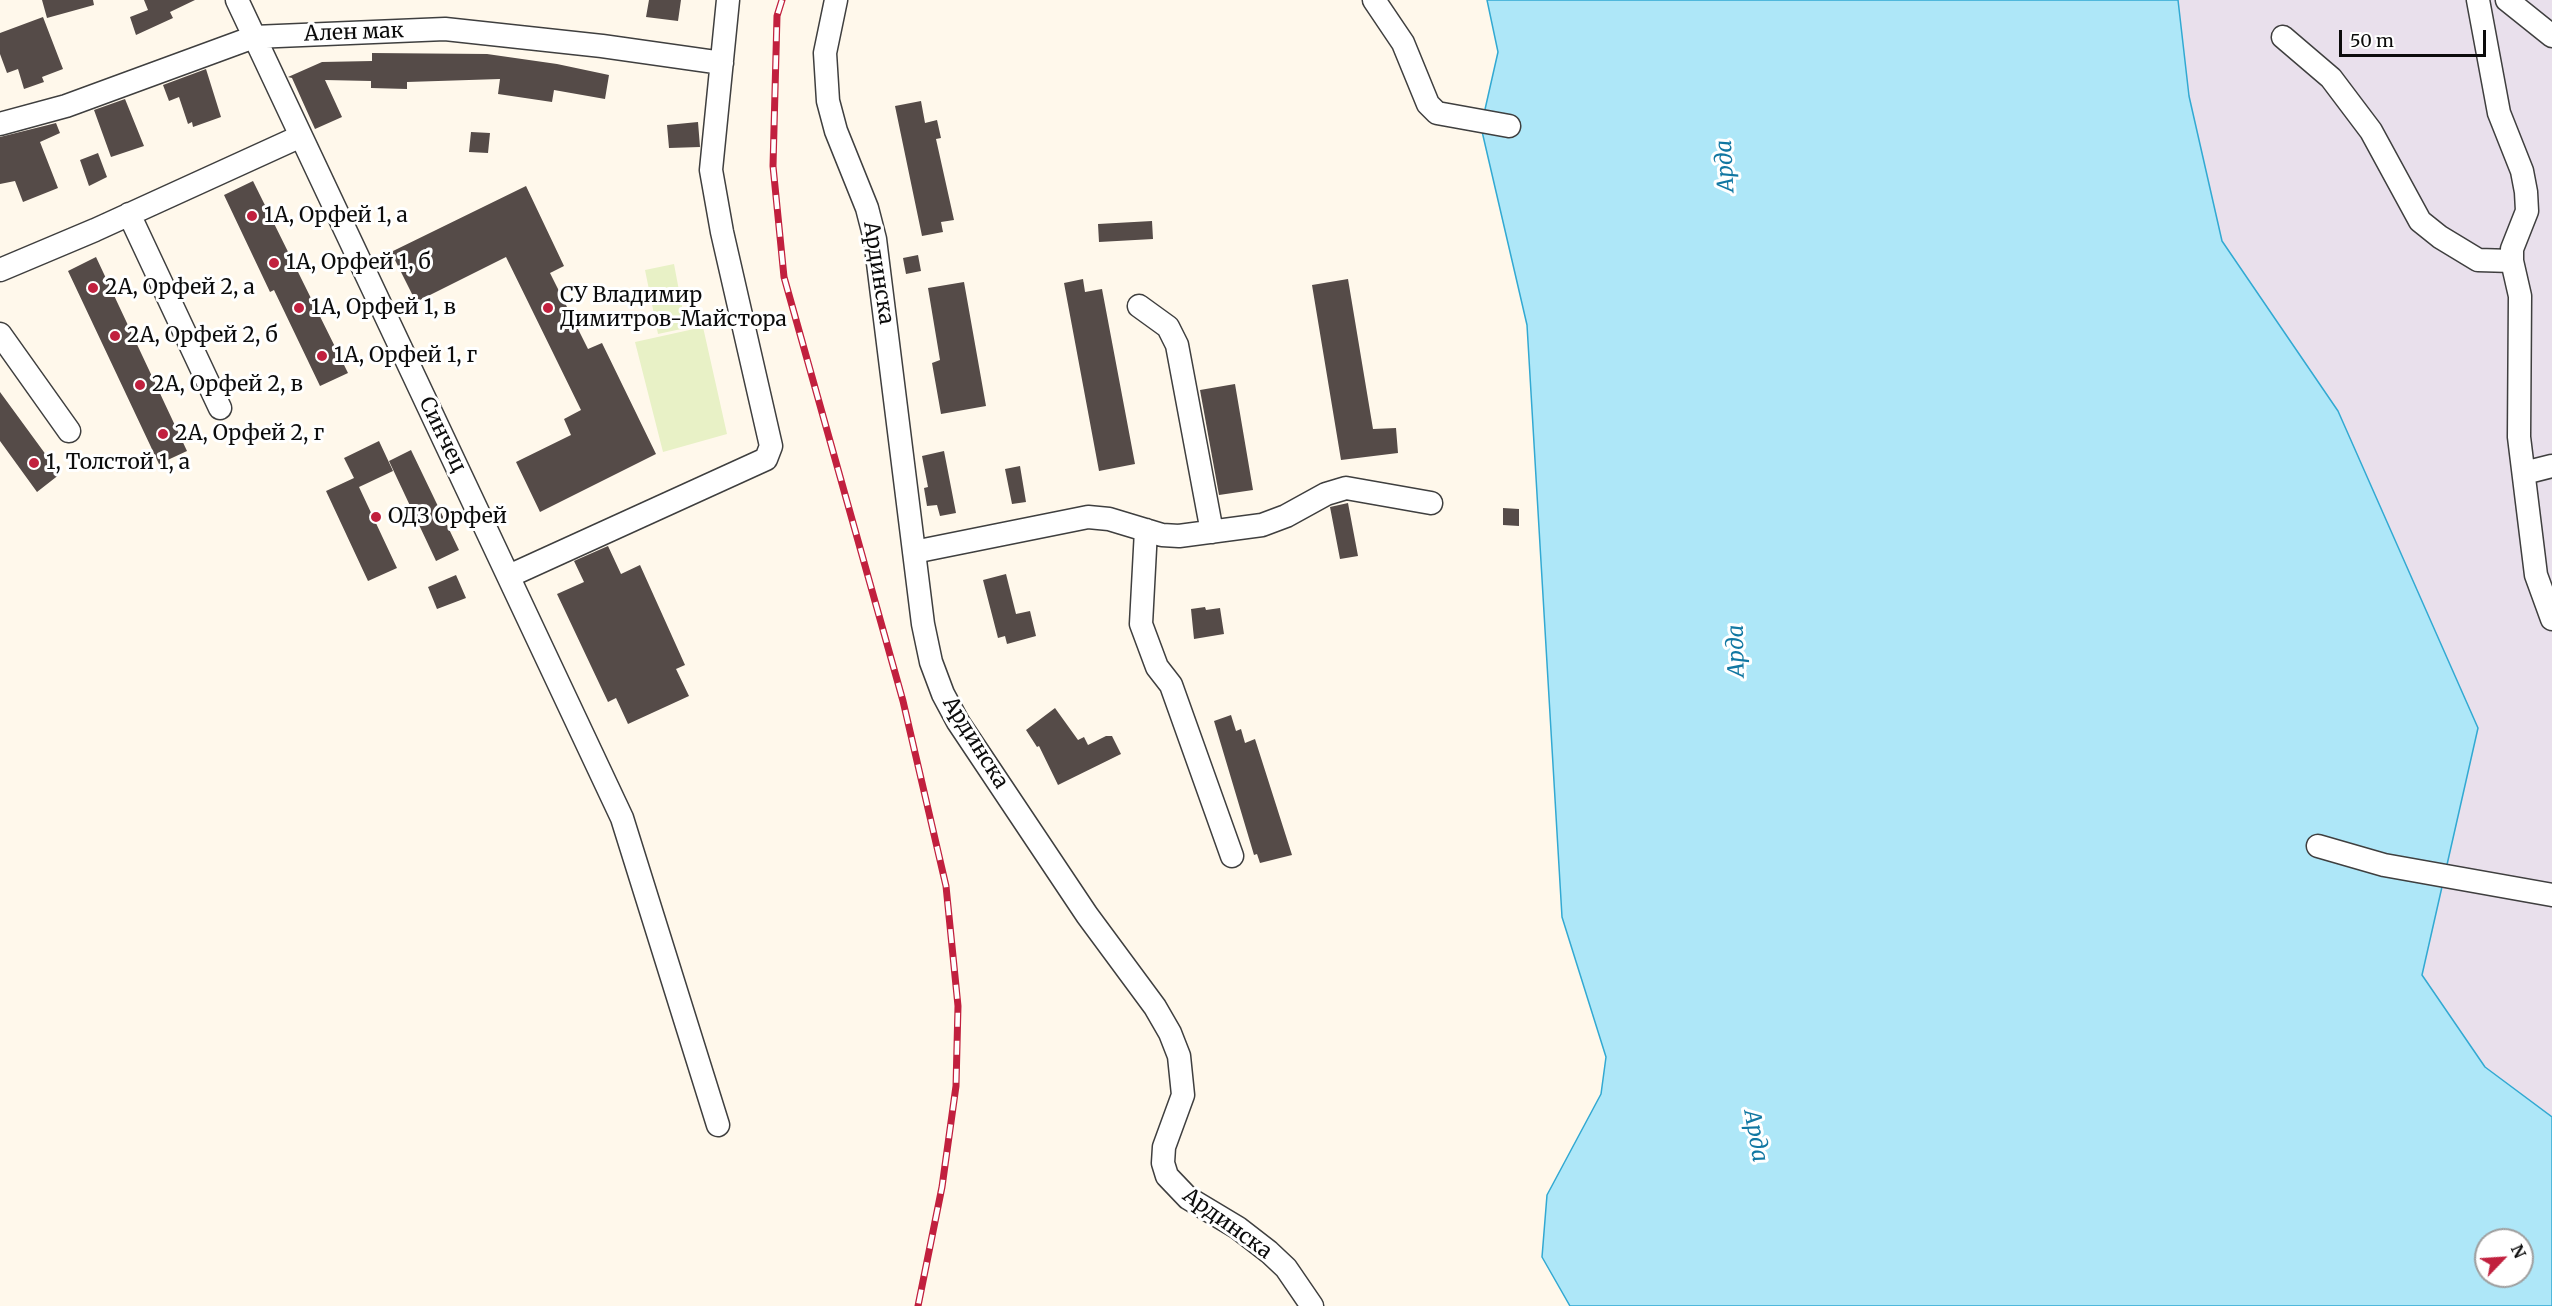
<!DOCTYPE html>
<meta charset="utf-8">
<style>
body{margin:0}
#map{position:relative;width:2552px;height:1306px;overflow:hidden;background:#fff8eb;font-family:Merriweather,serif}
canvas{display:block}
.north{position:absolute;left:2474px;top:1228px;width:60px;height:60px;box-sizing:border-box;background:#fff;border:2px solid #9e9e9e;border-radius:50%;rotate:65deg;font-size:16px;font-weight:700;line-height:24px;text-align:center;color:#0c0c0c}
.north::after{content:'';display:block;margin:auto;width:21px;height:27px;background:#c1203e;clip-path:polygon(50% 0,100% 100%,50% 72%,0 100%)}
.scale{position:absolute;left:2339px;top:30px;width:147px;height:27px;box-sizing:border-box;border:3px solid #0c0c0c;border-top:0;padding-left:8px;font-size:18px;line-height:21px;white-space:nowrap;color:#0c0c0c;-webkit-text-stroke:4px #fff;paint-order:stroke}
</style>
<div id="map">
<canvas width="2552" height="1306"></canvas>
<div class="north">N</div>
<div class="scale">50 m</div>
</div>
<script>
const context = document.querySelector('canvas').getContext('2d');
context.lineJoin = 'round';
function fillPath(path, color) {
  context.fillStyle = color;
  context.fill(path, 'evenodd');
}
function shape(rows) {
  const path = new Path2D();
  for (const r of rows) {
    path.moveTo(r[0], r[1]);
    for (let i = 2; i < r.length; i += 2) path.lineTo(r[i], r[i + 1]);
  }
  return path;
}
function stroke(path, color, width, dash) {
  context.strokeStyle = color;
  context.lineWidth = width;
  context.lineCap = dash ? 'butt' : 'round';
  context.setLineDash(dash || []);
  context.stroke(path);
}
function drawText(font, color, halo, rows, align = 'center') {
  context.font = font + ' Merriweather,serif';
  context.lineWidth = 6;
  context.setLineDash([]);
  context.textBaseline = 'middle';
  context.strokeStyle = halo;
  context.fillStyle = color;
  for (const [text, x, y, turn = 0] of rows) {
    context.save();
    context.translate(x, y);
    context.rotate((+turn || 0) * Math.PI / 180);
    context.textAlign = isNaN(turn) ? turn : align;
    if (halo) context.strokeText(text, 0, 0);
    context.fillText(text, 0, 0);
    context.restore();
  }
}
const industrial = shape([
 [1988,0,2552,0,2552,1306,2461,1306],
 [2486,1240,2522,1240,2522,1276,2486,1276]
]);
const pitch = shape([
 [674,264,686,328,658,334,645,270],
 [703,327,727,434,663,452,635,342]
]);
const water = shape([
 [1487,0,2178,0,2189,96,2222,241,2338,411,2478,728,2422,975,2485,1067,2552,1117,2552,1306,1570,1306,1542,1257,1547,1195,1601,1094,1606,1057,1562,917,1527,325,1481,127,1498,52,1487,0],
 [2486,1240,2522,1240,2522,1276,2486,1276,2486,1240]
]);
const building = shape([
 [42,0,93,0,94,5,47,18],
 [144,0,195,0,170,12,173,18,136,35,130,17,148,10],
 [649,0,681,0,678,21,646,17],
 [43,17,63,69,42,77,44,82,24,89,18,69,7,73,0,54,0,33],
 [372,53,487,54,557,64,609,75,605,99,554,90,552,102,498,94,500,79,407,82,407,89,371,88,371,81,325,80,342,117,315,129,292,78,288,77,322,62,372,61],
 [206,69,221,117,193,127,192,122,188,124,179,97,169,101,163,85],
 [125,99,144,146,111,157,94,110],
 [921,101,925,123,937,120,941,138,936,139,954,220,941,222,943,232,922,236,895,106],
 [698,122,700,147,669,148,667,125],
 [56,123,60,133,40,142,58,188,23,202,15,181,0,184,0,137],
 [471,132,490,133,488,153,469,152],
 [98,153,107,177,89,186,80,160],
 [253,181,348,373,320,386,274,290,270,292,224,195],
 [526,186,564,266,550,273,588,349,602,343,656,454,540,512,516,462,571,435,564,419,581,410,506,257,416,302,391,252],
 [1152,221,1153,239,1099,242,1098,224],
 [918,255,921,271,906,274,903,258],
 [96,257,187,451,159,464,68,271],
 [1083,279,1085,292,1102,289,1135,464,1099,471,1064,283],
 [1348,279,1373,429,1396,428,1398,453,1341,460,1312,285],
 [964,282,986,406,941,414,932,363,940,360,928,288],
 [1235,384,1253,490,1219,495,1200,390],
 [0,392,60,474,37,492,0,441],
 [379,441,393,471,359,487,397,568,368,581,326,491,354,478,344,458],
 [411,450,459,550,436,561,389,461],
 [944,451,956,513,940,516,937,505,927,506,924,488,928,487,922,456],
 [1020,466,1026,502,1012,504,1005,469],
 [1348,503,1358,556,1340,559,1330,507],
 [1503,508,1519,509,1519,526,1503,525],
 [608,546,621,574,640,565,685,665,676,669,689,696,628,724,616,698,608,702,557,594,584,582,574,561],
 [1006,574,1016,614,1030,611,1036,636,1007,644,1005,636,998,638,983,580],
 [456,575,466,598,437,609,428,587],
 [1205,607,1206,610,1220,608,1224,634,1194,639,1191,609],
 [1055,708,1078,740,1084,737,1088,745,1106,736,1112,736,1121,754,1058,785,1039,746,1037,747,1026,730],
 [1231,715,1236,731,1241,729,1245,743,1255,739,1292,855,1260,863,1257,854,1254,855,1214,721]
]);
const minor = shape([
 [237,0,622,818,718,1125],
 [836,0,825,53,828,101,836,131,867,208,875,239,923,624,931,662,943,694,958,722,1087,915,1155,1007,1170,1033,1179,1056,1183,1095,1164,1147,1163,1163,1167,1176,1188,1198,1238,1228,1269,1252,1286,1268,1312,1306],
 [1374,0,1403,43,1428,104,1437,113,1509,126],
 [2478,0,2499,113,2522,171,2526,192,2527,211,2512,249,2512,261,2520,296,2519,437,2536,575,2552,619],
 [2507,0,2552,36],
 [2283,37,2331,78,2371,131,2420,221,2440,237,2478,260,2512,261],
 [0,124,66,106,254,37,445,29,602,46,722,63],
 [129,214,220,408],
 [0,270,95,230,299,137],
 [1139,306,1168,327,1177,345,1212,532],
 [0,334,69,431],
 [2524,473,2552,466],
 [1146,530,1141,624,1157,667,1171,685,1232,856],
 [914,552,1088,517,1109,519,1162,535,1179,536,1262,525,1286,516,1326,494,1346,488,1431,503],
 [509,576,766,459,771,446,722,232,711,170,728,0],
 [2318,846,2384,865,2552,895]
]);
const rail = shape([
 [782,0,777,16,773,166,784,277,903,701,946,886,958,1006,956,1086,942,1187,918,1306]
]);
const markers = [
 [252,216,6,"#c1203e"],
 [274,263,6,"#c1203e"],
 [93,288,6,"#c1203e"],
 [299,308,6,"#c1203e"],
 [548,308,6,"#c1203e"],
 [115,336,6,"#c1203e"],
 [322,356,6,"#c1203e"],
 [140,385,6,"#c1203e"],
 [163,434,6,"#c1203e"],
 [34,463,6,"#c1203e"],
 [376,517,6,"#c1203e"]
];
const streetNames = [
 ["Ален мак",354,33,-2],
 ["Ардинска",878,273,81],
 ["Синчец",442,435,64],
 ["Ардинска",975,743,58],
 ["Ардинска",1227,1224,36]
];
const poiNames = [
 ["1А, Орфей 1, а",264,216],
 ["1А, Орфей 1, б",286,263],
 ["2А, Орфей 2, а",105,288],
 ["СУ Владимир",560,296],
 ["Димитров-Майстора",560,320],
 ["1А, Орфей 1, в",311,308],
 ["2А, Орфей 2, б",127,336],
 ["1А, Орфей 1, г",334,356],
 ["2А, Орфей 2, в",152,385],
 ["2А, Орфей 2, г",175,434],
 ["1, Толстой 1, а",46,463],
 ["ОДЗ Орфей",388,517]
];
const waterNames = [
 ["Арда",1726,166,-93],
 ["Арда",1737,651,-91],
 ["Арда",1755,1136,80]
];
fillPath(industrial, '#e9e0ec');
fillPath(pitch, '#e8f1c6');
fillPath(water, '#aee7f8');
stroke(water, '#32a9d2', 1.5);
fillPath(building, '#554b48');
stroke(minor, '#3f3f3f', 25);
stroke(minor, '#fff', 22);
stroke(rail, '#c1203e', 7);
stroke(rail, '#fff', 4.5, [14]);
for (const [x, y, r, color] of markers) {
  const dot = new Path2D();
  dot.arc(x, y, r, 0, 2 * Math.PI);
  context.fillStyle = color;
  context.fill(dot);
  stroke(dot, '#fff', 2);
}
drawText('21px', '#0c0c0c', '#fff', streetNames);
drawText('21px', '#0c0c0c', '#fff', poiNames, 'left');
drawText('italic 22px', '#1177a2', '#fff', waterNames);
</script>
